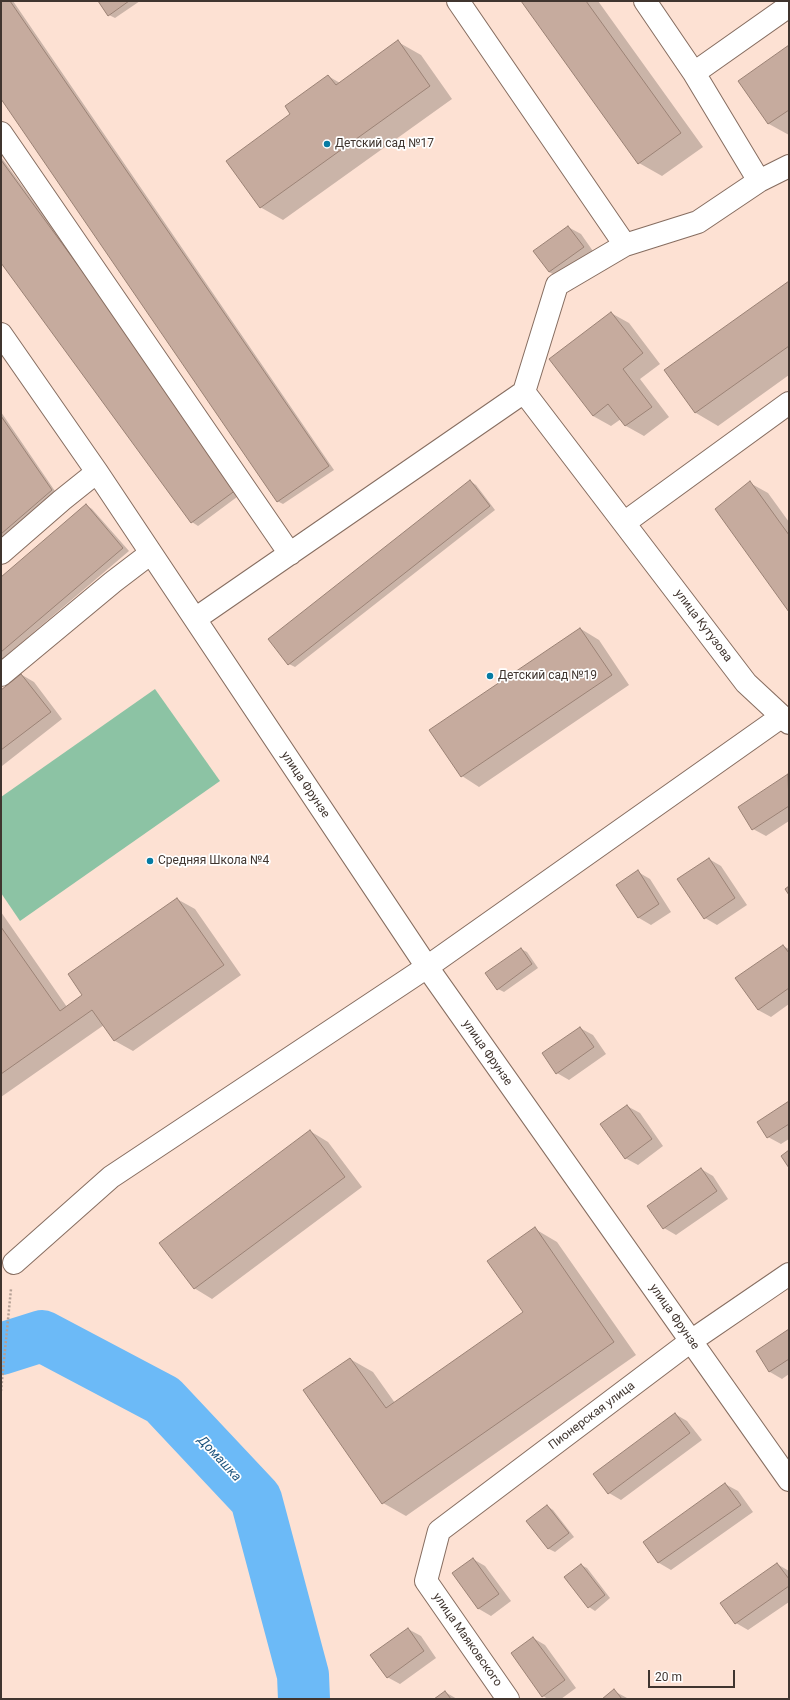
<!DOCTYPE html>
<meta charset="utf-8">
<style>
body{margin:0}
#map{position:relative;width:790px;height:1700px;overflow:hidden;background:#fde1d3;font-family:Roboto,sans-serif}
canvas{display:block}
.frame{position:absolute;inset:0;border:2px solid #40352f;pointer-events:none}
.scale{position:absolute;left:648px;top:1670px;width:87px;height:18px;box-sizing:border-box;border:2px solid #40352f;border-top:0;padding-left:5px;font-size:12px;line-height:14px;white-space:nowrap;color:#40352f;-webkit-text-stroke:3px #fff;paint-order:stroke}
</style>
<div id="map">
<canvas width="790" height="1700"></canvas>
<div class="frame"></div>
<div class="scale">20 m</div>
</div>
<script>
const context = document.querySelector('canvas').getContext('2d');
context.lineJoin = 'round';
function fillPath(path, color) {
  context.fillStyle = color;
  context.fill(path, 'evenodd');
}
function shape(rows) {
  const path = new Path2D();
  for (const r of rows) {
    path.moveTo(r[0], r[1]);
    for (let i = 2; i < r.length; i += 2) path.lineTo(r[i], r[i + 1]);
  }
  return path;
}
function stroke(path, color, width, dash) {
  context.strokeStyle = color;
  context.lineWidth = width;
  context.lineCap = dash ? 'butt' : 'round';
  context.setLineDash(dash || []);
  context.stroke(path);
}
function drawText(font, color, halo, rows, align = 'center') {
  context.font = font + ' Roboto,sans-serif';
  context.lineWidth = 3.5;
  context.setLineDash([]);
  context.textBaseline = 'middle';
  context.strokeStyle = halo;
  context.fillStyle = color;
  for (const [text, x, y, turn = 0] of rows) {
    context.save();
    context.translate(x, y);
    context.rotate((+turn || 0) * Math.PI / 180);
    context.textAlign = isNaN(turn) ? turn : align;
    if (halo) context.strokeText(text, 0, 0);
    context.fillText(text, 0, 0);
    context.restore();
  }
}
const green = shape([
 [155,689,220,781,20,921,1,893,1,797]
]);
const shadow = shape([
 [1,1,13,1,334,470,283,504,277,501,1,97],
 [100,1,140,1,115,18,109,15],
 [522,1,598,1,703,147,662,176,639,163],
 [398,42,421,55,452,99,283,220,260,207,292,114,328,76,340,83],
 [789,46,789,135,769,124,739,82],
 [1,157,245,491,198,526,192,522,1,261],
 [568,227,581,234,595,254,562,279,549,272],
 [789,282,789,375,718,426,696,413,666,370],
 [611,313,629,323,660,364,640,379,669,417,644,436,626,426,621,419,611,426,593,416],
 [1,412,57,494,1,542],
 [470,481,476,485,495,510,295,667,289,664],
 [750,483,768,493,789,522,789,611],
 [86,505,92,509,129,551,1,660,1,578],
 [581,629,599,640,629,685,479,787,462,776],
 [22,675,34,682,62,719,2,766,1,691],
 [788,775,789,821,766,836,753,829,739,807],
 [709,859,721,866,747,905,717,925,705,918],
 [638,872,650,879,671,912,651,925,639,918,617,885],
 [177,899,195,909,241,975,133,1051,115,1041,104,1025,1,1097,1,912,67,1007,84,995],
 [783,946,789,949,789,1004,771,1017,758,1010],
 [521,949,527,952,538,968,504,992,498,989],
 [580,1028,593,1035,606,1054,569,1080,557,1073],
 [789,1102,789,1139,781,1144,768,1137,758,1122],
 [627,1106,640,1113,663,1146,638,1165,625,1158],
 [310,1131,328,1142,362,1187,212,1299,194,1288],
 [701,1169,713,1176,728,1199,676,1235,664,1228],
 [535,1229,557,1242,636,1355,406,1516,383,1503,350,1359,373,1372,395,1403,525,1313],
 [789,1331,789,1374,782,1379,770,1372,757,1352],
 [675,1414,687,1421,702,1440,621,1500,609,1493],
 [725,1484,738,1491,753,1512,671,1570,659,1563,644,1542],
 [547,1506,553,1510,574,1537,555,1552,549,1549,528,1522],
 [473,1559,485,1566,511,1601,491,1616,479,1609,453,1573],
 [777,1564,789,1571,789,1602,748,1630,736,1623],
 [581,1565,587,1568,610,1598,595,1611,589,1607],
 [408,1629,421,1636,436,1658,400,1684,387,1677],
 [533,1638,545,1645,576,1688,561,1699,548,1699,543,1696],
 [614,1691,627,1698,628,1699,603,1699],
 [445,1692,457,1699,435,1699]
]);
const river = shape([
 [1,1349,42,1336,163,1400,256,1499,303,1675,304,1699]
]);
const building = shape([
 [1,1,10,1,329,466,277,502,1,99,1,1],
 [98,1,129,1,108,16,98,1],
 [521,1,586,1,681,133,638,164,521,1],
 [398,40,430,86,260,208,226,161,290,114,285,106,328,75,336,85,398,40],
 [789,45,789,110,768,124,738,81,789,45],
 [1,160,240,487,191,523,1,263,1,160],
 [568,226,584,247,549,272,533,251,568,226],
 [789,281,789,346,695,413,664,370,789,281],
 [611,312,643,353,623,369,652,407,625,426,608,404,593,416,549,359,611,312],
 [1,416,52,490,1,534,1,416],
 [470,480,490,506,288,665,268,639,470,480],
 [750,481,789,535,789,612,715,509,750,481],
 [86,504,123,548,1,652,1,577,86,504],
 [580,628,612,675,461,777,429,730,580,628],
 [21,674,51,712,1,750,1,690,21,674],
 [788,774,789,806,752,830,738,807,788,774],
 [709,858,735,898,704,919,677,879,709,858],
 [638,870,659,904,638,918,616,885,638,870],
 [789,886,789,895,785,889,789,886],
 [177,898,224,965,114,1041,92,1010,1,1074,1,927,60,1011,82,995,68,974,177,898],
 [783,945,789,953,789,988,758,1010,735,978,783,945],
 [521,948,532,964,497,990,485,973,521,948],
 [580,1027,594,1047,556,1074,542,1053,580,1027],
 [789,1101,789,1124,767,1138,757,1122,789,1101],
 [627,1105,652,1139,625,1159,600,1124,627,1105],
 [310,1130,345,1177,194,1289,159,1243,310,1130],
 [789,1150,789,1168,781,1156,789,1150],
 [701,1168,717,1191,663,1229,647,1206,701,1168],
 [535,1227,614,1342,382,1504,303,1390,350,1358,386,1408,523,1312,487,1261,535,1227],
 [789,1329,789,1359,769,1372,756,1351,789,1329],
 [675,1413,690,1433,608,1494,593,1474,675,1413],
 [725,1483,741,1505,658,1563,643,1542,725,1483],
 [547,1505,569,1533,548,1549,526,1521,547,1505],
 [473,1558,499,1594,478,1609,452,1573,473,1558],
 [777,1563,789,1579,789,1586,735,1624,720,1603,777,1563],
 [581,1564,605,1595,588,1608,564,1577,581,1564],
 [408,1628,424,1651,387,1678,370,1655,408,1628],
 [533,1637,565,1680,542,1697,511,1653,533,1637],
 [614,1689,622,1699,602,1699,614,1689],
 [445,1691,451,1699,434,1699,445,1691]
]);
const path = shape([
 [1,1391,11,1289]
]);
const minor = shape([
 [645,1,694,73,789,6],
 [694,73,759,181],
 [1,133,290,554],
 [625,245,698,222,759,181,789,166],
 [1,334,97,472,427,967,789,1480],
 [524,392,746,683,789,723],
 [624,523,789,403],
 [1,553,62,500,97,472],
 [195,619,524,392,557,285,625,245,458,1],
 [1,675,113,582,151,553],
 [14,1263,111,1177,427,967,781,717],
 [508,1699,426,1581,439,1531,691,1341,789,1274]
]);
const markers = [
 [327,144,4,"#057ba3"],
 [490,676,4,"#057ba3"],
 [150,861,4,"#057ba3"]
];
const poiNames = [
 ["Детский сад №17",335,144],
 ["Детский сад №19",498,676],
 ["Средняя Школа №4",158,861]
];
const streetNames = [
 ["улица Кутузова",703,626,53],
 ["улица Фрунзе",305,785,56],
 ["улица Фрунзе",487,1053,55],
 ["улица Фрунзе",674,1317,55],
 ["Пионерская улица",592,1416,-37],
 ["улица Маяковского",467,1640,55]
];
const waterNames = [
 ["Домашка",219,1459,47]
];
fillPath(green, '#8cc3a4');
fillPath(shadow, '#0003');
stroke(river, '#6cbaf7', 52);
fillPath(building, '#c6ab9e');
stroke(building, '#9b8275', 1);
stroke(minor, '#866d60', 24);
stroke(path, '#b5a095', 2.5, [2, 2]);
stroke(minor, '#fff', 22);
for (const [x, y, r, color] of markers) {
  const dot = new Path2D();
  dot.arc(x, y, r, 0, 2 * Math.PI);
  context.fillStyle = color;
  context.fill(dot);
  stroke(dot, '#fff', 1.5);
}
drawText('12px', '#40352f', '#fff', poiNames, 'left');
drawText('12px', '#40352f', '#fff', streetNames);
drawText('italic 13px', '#1f567f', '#fff', waterNames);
</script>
